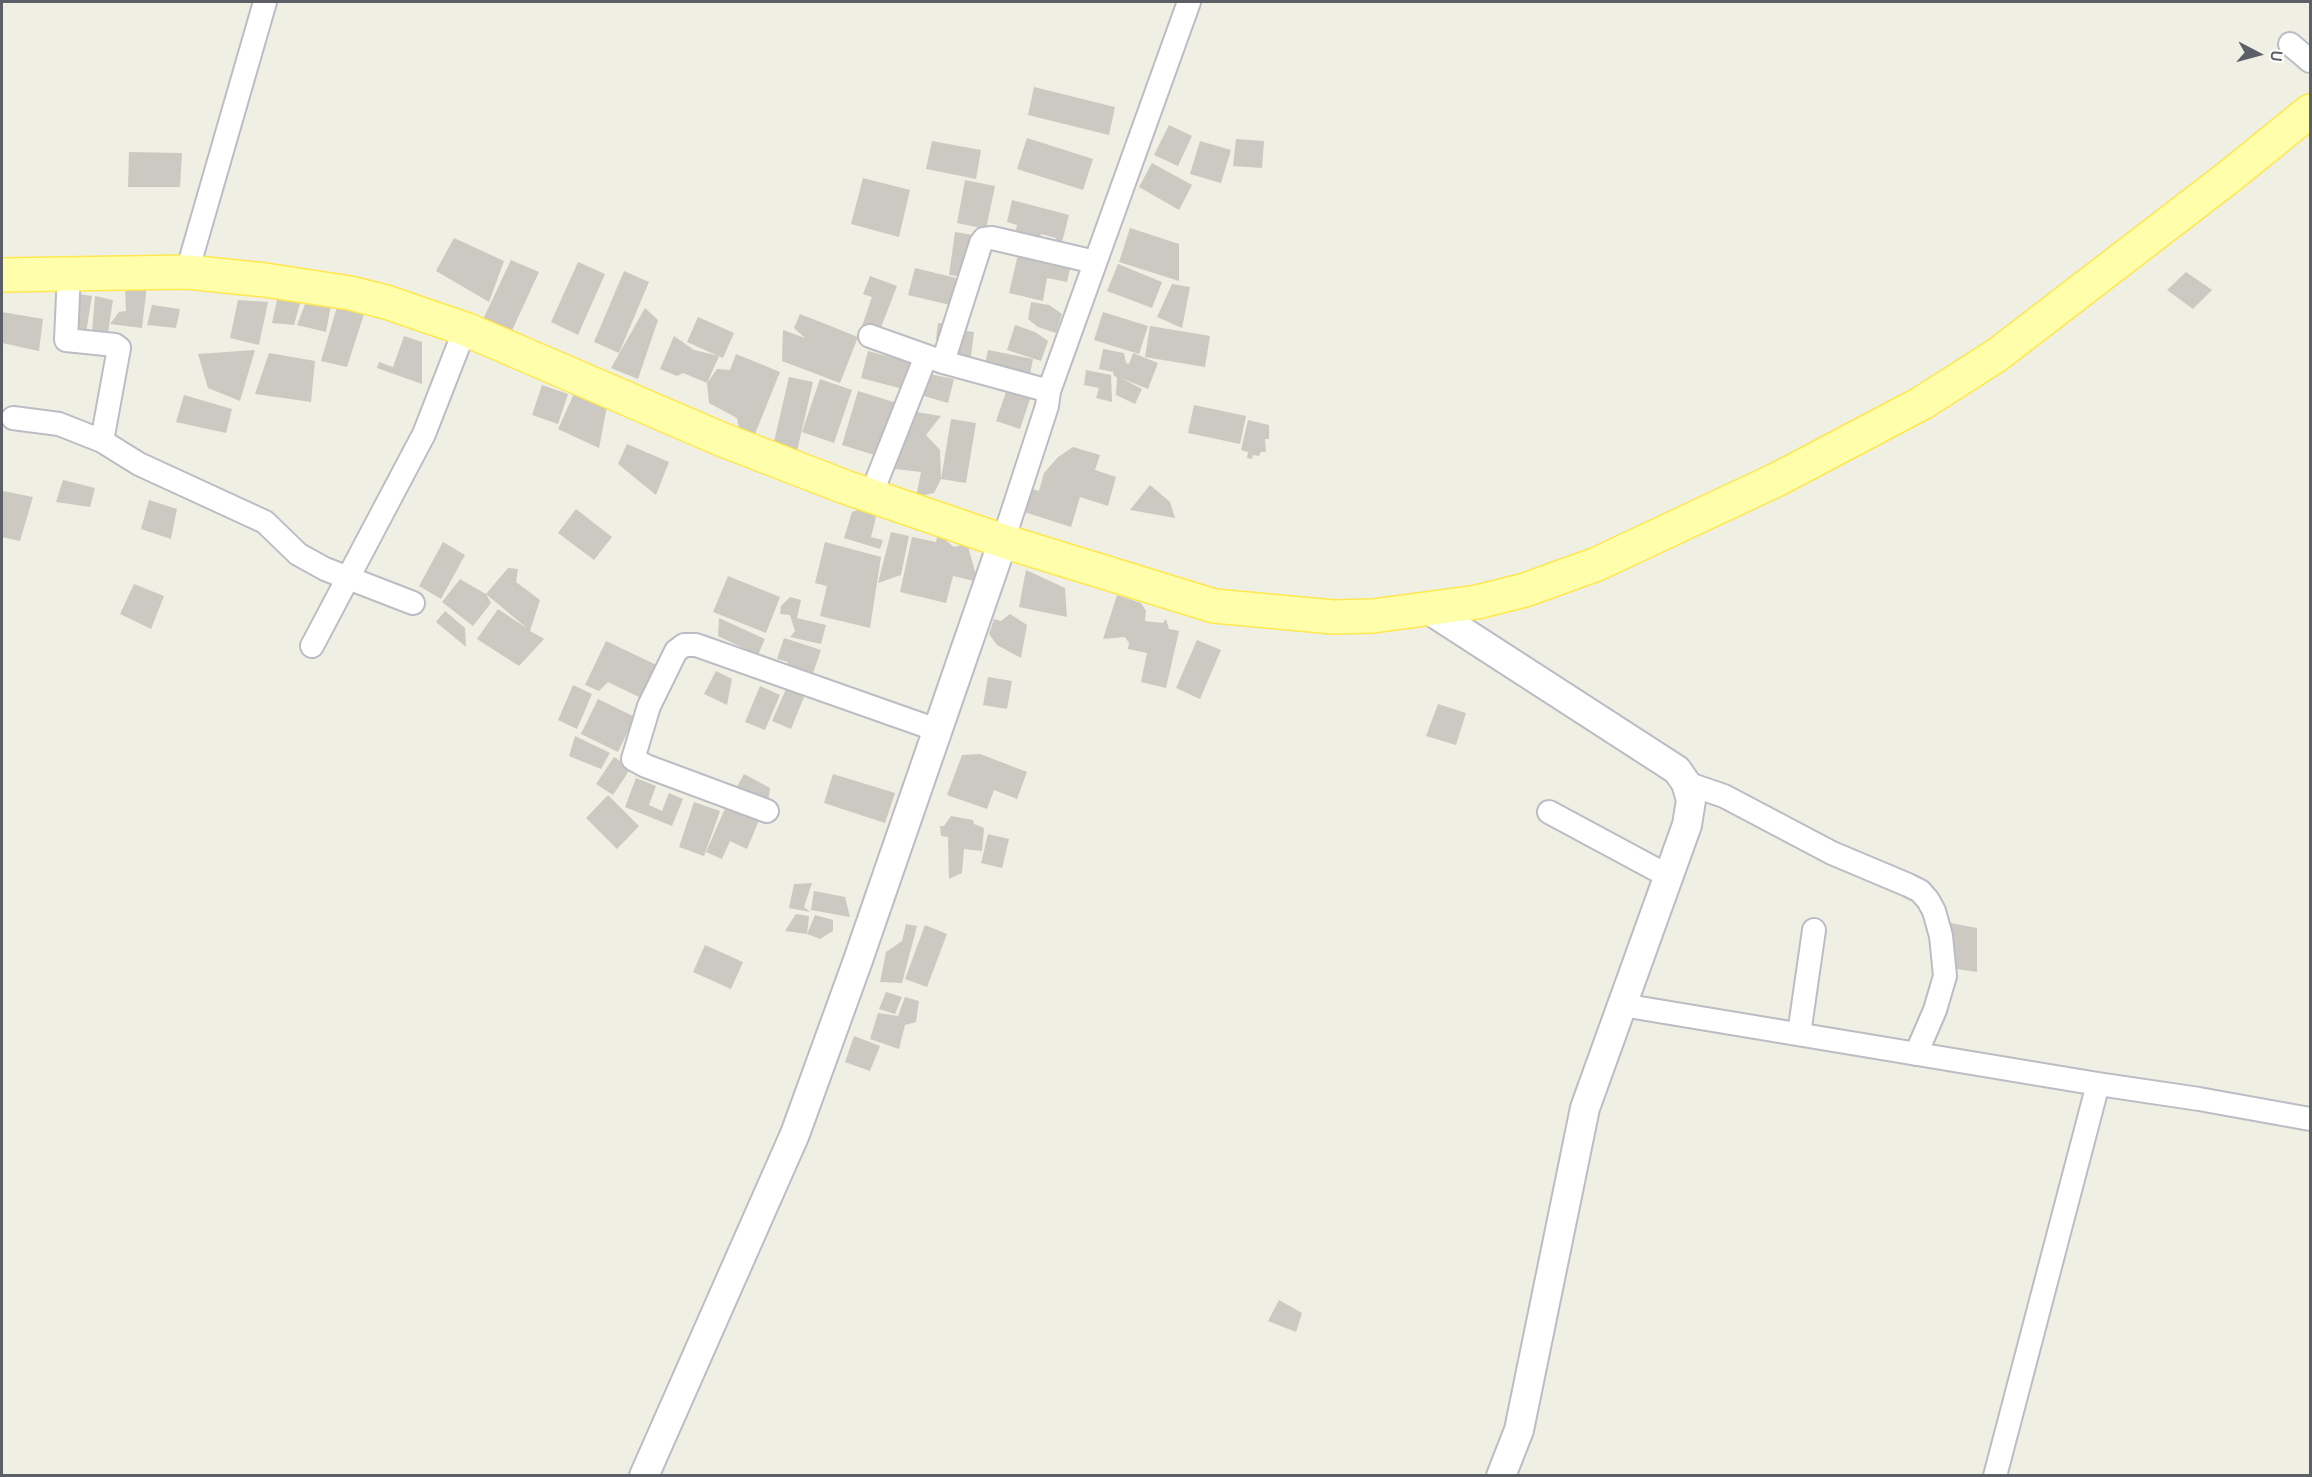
<!DOCTYPE html>
<style>
body{margin:0}
#map{position:relative;width:2312px;height:1477px;overflow:hidden;background:#f0efe4;font-family:"DM Sans",sans-serif}
canvas{display:block}
.frame{position:absolute;inset:0;border:3px solid #5c5f66;pointer-events:none}
.north{position:absolute;left:2228px;top:24px;width:60px;height:60px;-webkit-text-stroke:4px #fff;paint-order:stroke;rotate:96deg;font-size:16px;font-weight:700;line-height:24px;text-align:center;color:#5c5f66}
.north::after{content:'';display:block;margin:auto;width:21px;height:27px;background:#5c5f66;clip-path:polygon(50% 0,100% 100%,50% 72%,0 100%)}
</style>
<div id="map">
<canvas width="2312" height="1477"></canvas>
<div class="frame"></div>
<div class="north">U</div>
</div>
<script>
const context = document.querySelector('canvas').getContext('2d');
context.lineJoin = 'round';
function fillPath(path, color) {
  context.fillStyle = color;
  context.fill(path, 'evenodd');
}
function shape(rows) {
  const path = new Path2D();
  for (const r of rows) {
    path.moveTo(r[0], r[1]);
    for (let i = 2; i < r.length; i += 2) path.lineTo(r[i], r[i + 1]);
  }
  return path;
}
function stroke(path, color, width, dash) {
  context.strokeStyle = color;
  context.lineWidth = width;
  context.lineCap = dash ? 'butt' : 'round';
  context.setLineDash(dash || []);
  context.stroke(path);
}
const building = shape([
 [1034,87,1115,107,1109,135,1028,115],
 [1169,125,1192,136,1178,166,1154,155],
 [1027,138,1093,159,1083,190,1017,169],
 [1236,139,1264,141,1262,168,1233,166],
 [932,141,981,150,976,179,926,169],
 [1200,141,1231,150,1221,183,1190,174],
 [129,152,182,153,180,187,128,187],
 [1152,163,1192,185,1179,210,1139,187],
 [863,178,910,190,899,237,851,224],
 [965,180,995,186,986,229,957,223],
 [1012,200,1069,215,1061,246,1054,247,1056,238,1041,234,1039,241,1015,233,1017,225,1007,222],
 [1130,228,1179,244,1179,281,1119,262],
 [955,232,979,236,974,278,949,275],
 [454,238,504,261,489,302,436,271],
 [1019,250,1072,261,1067,282,1047,278,1043,301,1009,293],
 [511,260,539,272,510,335,478,330],
 [578,262,605,274,578,335,551,322],
 [1118,264,1162,282,1152,308,1107,291],
 [915,268,956,278,950,305,908,295],
 [624,271,649,282,619,353,594,342],
 [2186,272,2212,290,2193,309,2167,290],
 [870,276,897,286,878,335,861,329,872,297,863,294],
 [1172,284,1190,287,1182,328,1157,317],
 [147,285,142,328,110,324,119,312,126,311,125,288],
 [79,294,92,296,86,333,74,331],
 [278,295,301,300,294,325,272,323],
 [95,296,113,300,108,333,92,332],
 [307,299,331,305,326,332,297,325],
 [238,300,268,302,259,345,230,338],
 [1031,302,1049,305,1062,314,1056,333,1038,327,1028,319],
 [152,305,180,309,176,328,147,325],
 [337,307,365,311,347,367,321,361],
 [645,308,658,320,638,379,611,368],
 [2,312,43,319,39,351,2,343],
 [1103,312,1148,326,1139,354,1094,340],
 [800,314,858,337,840,383,782,361,783,330,805,338,794,328],
 [698,317,734,333,723,358,687,342],
 [938,323,965,326,966,331,974,332,970,364,940,360,942,340,936,339],
 [1015,325,1035,332,1048,341,1041,361,1007,350],
 [1150,326,1210,336,1205,367,1145,357],
 [404,336,422,342,422,384,377,368,379,362,393,367],
 [674,336,694,350,719,356,707,383,717,369,730,370,736,354,780,372,755,434,739,428,737,418,709,403,707,383,683,373,677,376,660,369],
 [1103,349,1124,353,1126,363,1129,364,1133,353,1158,363,1148,389,1121,378,1142,389,1135,404,1116,395,1117,377,1114,376,1113,372,1099,369],
 [255,350,240,401,208,388,198,354],
 [988,350,1033,359,1027,390,983,374],
 [868,351,910,362,903,389,861,378],
 [269,353,315,361,311,402,255,394],
 [1086,370,1111,375,1112,402,1096,398,1099,388,1084,385],
 [929,374,954,379,948,403,924,396],
 [789,377,813,382,797,451,773,446],
 [820,379,852,390,834,443,802,432],
 [542,385,568,394,558,424,532,415],
 [577,387,608,401,599,448,558,429],
 [858,391,897,403,881,457,842,445],
 [1006,392,1030,399,1020,429,996,421],
 [184,395,232,409,226,433,176,422],
 [1194,405,1246,416,1240,444,1188,433],
 [904,410,941,416,926,435,940,450,941,479,934,493,916,497,921,472,887,468],
 [951,419,976,423,966,483,941,479],
 [1248,420,1269,425,1269,439,1265,439,1266,452,1261,452,1259,456,1253,455,1252,459,1247,458,1248,452,1241,450],
 [627,444,669,462,656,495,618,464],
 [1073,447,1100,455,1095,470,1116,477,1108,506,1080,497,1071,527,1018,510,1025,487,1039,491,1044,473,1058,457],
 [63,480,95,488,90,507,56,502],
 [1150,485,1170,502,1175,518,1130,510],
 [3,491,33,497,20,541,2,537],
 [149,500,177,509,171,539,141,529],
 [576,509,612,537,594,560,558,533],
 [860,509,877,513,871,537,883,540,880,549,844,538,852,512],
 [891,532,909,536,901,575,878,583],
 [938,534,954,547,967,543,978,582,953,576,946,603,900,592,912,537,936,542],
 [443,542,465,555,441,599,419,586],
 [825,542,881,557,870,628,820,616,827,586,815,583],
 [508,568,518,569,516,582,540,600,530,631,544,639,519,666,477,639,498,609,528,629,486,594],
 [1026,570,1065,588,1067,617,1019,607],
 [728,576,780,597,766,633,713,612],
 [460,579,486,594,491,603,473,626,442,602],
 [134,584,164,596,151,629,120,614],
 [1117,595,1141,603,1146,611,1145,621,1163,623,1166,619,1169,629,1179,631,1166,688,1141,682,1147,653,1128,649,1129,643,1125,637,1103,639],
 [790,597,801,600,797,618,826,625,821,644,790,637,795,631,790,615,780,614,781,606],
 [445,611,465,628,466,647,436,622],
 [1010,614,1027,625,1021,658,997,645,989,634,994,619,1001,621],
 [719,618,765,639,758,655,718,636],
 [784,638,821,650,810,682,785,674,788,662,777,659],
 [1197,640,1221,650,1200,699,1176,688],
 [606,641,665,669,649,702,608,682,599,691,585,685],
 [716,671,732,679,727,705,704,694],
 [988,677,1012,681,1007,709,983,705],
 [573,685,592,694,577,729,558,720],
 [760,686,780,695,765,730,745,722],
 [786,689,804,697,791,729,772,721],
 [598,699,635,717,618,752,581,734],
 [1438,704,1466,713,1456,745,1426,736],
 [575,736,610,753,601,769,569,756],
 [980,754,1027,772,1017,799,994,790,987,809,947,795,962,755],
 [614,757,631,768,613,795,596,784],
 [744,774,770,788,767,811,733,794],
 [833,774,895,793,885,823,824,803],
 [636,778,656,786,649,805,662,811,669,793,683,799,672,826,625,807],
 [608,795,639,826,617,849,586,818],
 [694,802,720,811,704,856,679,847],
 [727,804,760,818,747,849,730,841,722,859,706,852],
 [951,816,973,820,974,824,984,828,982,851,964,849,962,873,949,879,948,837,941,836,940,826,944,826],
 [988,834,1009,839,1002,868,981,863],
 [812,883,804,907,810,912,789,908,794,884],
 [814,891,845,897,850,917,811,910],
 [796,914,809,916,807,934,815,915,833,920,833,931,820,939,807,934,785,931],
 [1946,922,1977,928,1977,972,1950,968],
 [906,924,917,926,902,983,880,982,886,952,902,941],
 [925,925,947,934,927,987,905,979],
 [705,945,743,962,731,989,693,972],
 [886,992,902,997,895,1014,879,1009],
 [905,997,919,1001,916,1022,905,1025,899,1049,870,1039,878,1013,898,1016],
 [854,1036,880,1046,870,1071,845,1062],
 [1279,1300,1302,1313,1296,1332,1268,1321]
]);
const minor = shape([
 [2290,44,2310,61],
 [187,272,265,2],
 [69,273,66,340,115,345,119,348,102,441],
 [870,336,943,362,1049,391],
 [943,362,981,243,984,239,992,238,1095,262],
 [13,418,59,424,102,441,139,464,265,522,298,554,325,569,413,603],
 [871,495,926,356],
 [1003,541,1047,406,1049,391,1189,2],
 [312,646,424,434,465,329],
 [1686,783,1724,796,1832,853,1908,885,1920,891,1928,900,1934,911,1941,936,1945,976,1935,1010,1916,1054],
 [767,811,646,766,633,759,649,706,676,651,684,645,696,645,937,730],
 [1549,812,1668,876],
 [1622,1005,2098,1084,2199,1099,2310,1119],
 [1799,1034,1814,930],
 [1995,1476,2098,1084]
]);
const tertiary = shape([
 [1428,609,1677,770,1686,783,1691,800,1687,825,1585,1108,1519,1430,1501,1476],
 [644,1476,795,1134,857,963,1003,541]
]);
const primary = shape([
 [2,275,187,272,265,280,350,293,386,302,465,329,723,440,845,487,1003,541,1214,606,1333,617,1373,616,1477,602,1525,590,1597,564,1778,479,1922,403,1997,355,2230,176,2310,111]
]);
fillPath(building, '#cbc9c1');
stroke(minor, '#bcbdc4', 26);
stroke(tertiary, '#bcbdc4', 32);
stroke(primary, '#ffe74e', 36);
stroke(minor, '#fff', 22);
stroke(tertiary, '#fff', 28);
stroke(primary, '#fffeaa', 33);
</script>
